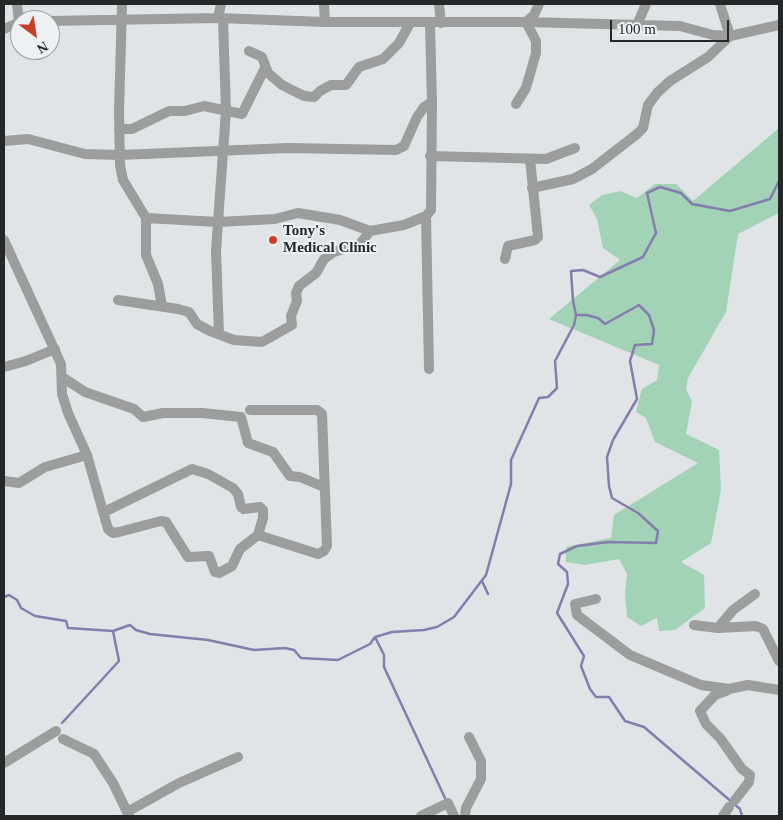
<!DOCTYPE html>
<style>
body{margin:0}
#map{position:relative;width:783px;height:820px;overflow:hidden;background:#e0e4e6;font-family:Georgia,serif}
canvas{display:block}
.frame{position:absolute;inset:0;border:5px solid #262728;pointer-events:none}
.north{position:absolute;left:10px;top:10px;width:50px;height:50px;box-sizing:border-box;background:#edf1f3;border:1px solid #9da0a2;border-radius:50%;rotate:149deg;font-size:14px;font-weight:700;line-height:20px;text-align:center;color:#262728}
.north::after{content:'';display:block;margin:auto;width:18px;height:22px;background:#cb3f28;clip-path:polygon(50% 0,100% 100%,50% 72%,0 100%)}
.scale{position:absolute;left:610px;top:20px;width:119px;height:22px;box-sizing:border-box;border:2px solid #262728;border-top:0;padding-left:6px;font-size:15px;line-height:18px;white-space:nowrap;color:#262728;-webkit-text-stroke:4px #edf1f3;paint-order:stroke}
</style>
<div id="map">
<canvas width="783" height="820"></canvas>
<div class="frame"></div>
<div class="north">N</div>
<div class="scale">100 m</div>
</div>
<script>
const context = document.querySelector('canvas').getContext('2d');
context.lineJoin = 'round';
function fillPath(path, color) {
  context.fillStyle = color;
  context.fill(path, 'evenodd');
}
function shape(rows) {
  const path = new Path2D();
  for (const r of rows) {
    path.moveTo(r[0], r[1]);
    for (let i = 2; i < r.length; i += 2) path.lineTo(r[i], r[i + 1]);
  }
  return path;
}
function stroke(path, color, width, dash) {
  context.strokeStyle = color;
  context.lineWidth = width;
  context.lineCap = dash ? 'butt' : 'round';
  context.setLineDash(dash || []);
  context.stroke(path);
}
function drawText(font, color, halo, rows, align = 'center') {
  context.font = font + ' Georgia,serif';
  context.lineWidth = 4;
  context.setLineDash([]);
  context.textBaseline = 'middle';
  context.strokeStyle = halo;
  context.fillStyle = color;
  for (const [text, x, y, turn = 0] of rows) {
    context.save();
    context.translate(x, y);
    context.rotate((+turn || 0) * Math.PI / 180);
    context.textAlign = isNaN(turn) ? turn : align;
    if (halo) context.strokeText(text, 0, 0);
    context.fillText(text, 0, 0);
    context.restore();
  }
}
const green = shape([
 [779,128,779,213,738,234,726,312,688,378,686,389,692,402,686,434,719,450,721,490,711,543,681,562,704,575,705,608,675,630,659,631,657,618,641,626,627,617,625,594,627,574,619,559,585,565,566,562,566,547,611,538,614,515,698,463,655,442,646,418,636,412,642,389,657,380,659,365,549,319,620,260,603,248,597,219,589,205,602,195,620,191,637,198,655,184,676,184,693,201]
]);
const stream = shape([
 [576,315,586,315,598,318,605,324,639,305,649,315,654,330,652,344,635,345,630,361,637,399,613,440,607,457,609,486,612,498,638,513,658,531,656,543,608,542,577,546,560,554,558,564,567,572,568,584,557,613,584,656,581,666,590,689,596,697,609,697,625,721,644,727,740,809,742,816],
 [482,581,488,594],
 [4,597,9,595,17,600,21,608,35,616,66,621,68,628,113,631,130,625,136,630,150,634,208,640,254,650,285,648,294,650,301,658,338,660,370,644,375,637],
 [62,723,119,661,113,631],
 [445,798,384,667,384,655,375,637,392,632,424,630,437,627,454,617,486,575,511,484,511,460,539,398,548,397,557,388,555,361,574,325,576,315,573,301,571,271,583,270,600,277,643,257,656,233,647,193,660,187,681,193,692,204,730,211,770,199,779,181]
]);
const minor = shape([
 [17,4,19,22],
 [122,4,119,112,120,165,123,180,146,218,146,255,158,284,162,306],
 [324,4,325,22],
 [439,4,441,23],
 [218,18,221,4],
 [223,19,226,111,218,222,275,219,298,213,340,220,370,231,404,225,426,216,431,210,432,102,430,24],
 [50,21,218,18,325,22,526,22,534,15,539,4],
 [526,22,680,26,713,35,730,36,779,25],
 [637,25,646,4],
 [4,29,20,22],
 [249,51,262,57,268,73,282,85,304,96,314,97,320,91,331,85,346,85,359,67,383,59,399,43,410,23],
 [516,104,526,88,536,53,536,41,526,22],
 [119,129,132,129,169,111,185,111,204,106,242,114,265,68],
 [4,141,28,139,85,154,120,155,288,148,396,150,404,146,417,117,424,107,432,102],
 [430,156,546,159,575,148],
 [532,188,573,179,592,169,637,134,643,128,648,105,657,93,670,81,708,57,730,36,720,4],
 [426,216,429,369],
 [146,218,218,222,216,251,219,334],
 [4,240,61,364,62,394,68,413,87,455,108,529,113,533,119,532,161,521,166,522,188,557,209,556,215,572,219,573,232,566,240,549,258,535,318,554,324,551,327,546,322,414,317,410,250,410],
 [505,259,508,246,535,240,538,237,530,159],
 [118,300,178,309,189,312,197,324,210,331,234,340,262,342,292,325,291,316,297,301,296,293,299,286,316,273,324,259,334,252,360,244,370,231],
 [4,367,26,361,55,349],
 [62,377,85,392,134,409,143,417,163,413,202,413,241,417,248,443,273,452,290,476,300,477,324,487],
 [4,481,19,483,45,467,87,455],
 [104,512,192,469,208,474,233,488,238,494,241,507,244,509,260,507,263,510,263,518,258,535],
 [596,599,575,604,577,615,630,655,701,685,729,689,748,685,779,690],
 [694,625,718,628,756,626,763,629,779,661],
 [718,628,733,610,755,594],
 [728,690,715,695,700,711,706,724,720,738,742,769,750,775,749,782,735,800],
 [63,739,94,754,113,783,129,816],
 [4,763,56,731],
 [127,812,179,783,238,757],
 [421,816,448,803,454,816],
 [465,816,466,808,481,779,481,761,469,737],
 [723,816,729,807]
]);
const markers = [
 [273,240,5,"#cb3f28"]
];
const poiNames = [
 ["Tony's",283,231],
 ["Medical Clinic",283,248]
];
fillPath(green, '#a2d3b7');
stroke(stream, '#857dac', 2.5);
stroke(minor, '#9c9e9d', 10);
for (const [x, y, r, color] of markers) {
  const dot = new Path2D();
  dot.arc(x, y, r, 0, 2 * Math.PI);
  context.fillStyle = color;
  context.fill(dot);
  stroke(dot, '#edf1f3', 2);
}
drawText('bold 15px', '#262728', '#edf1f3', poiNames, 'left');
</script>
